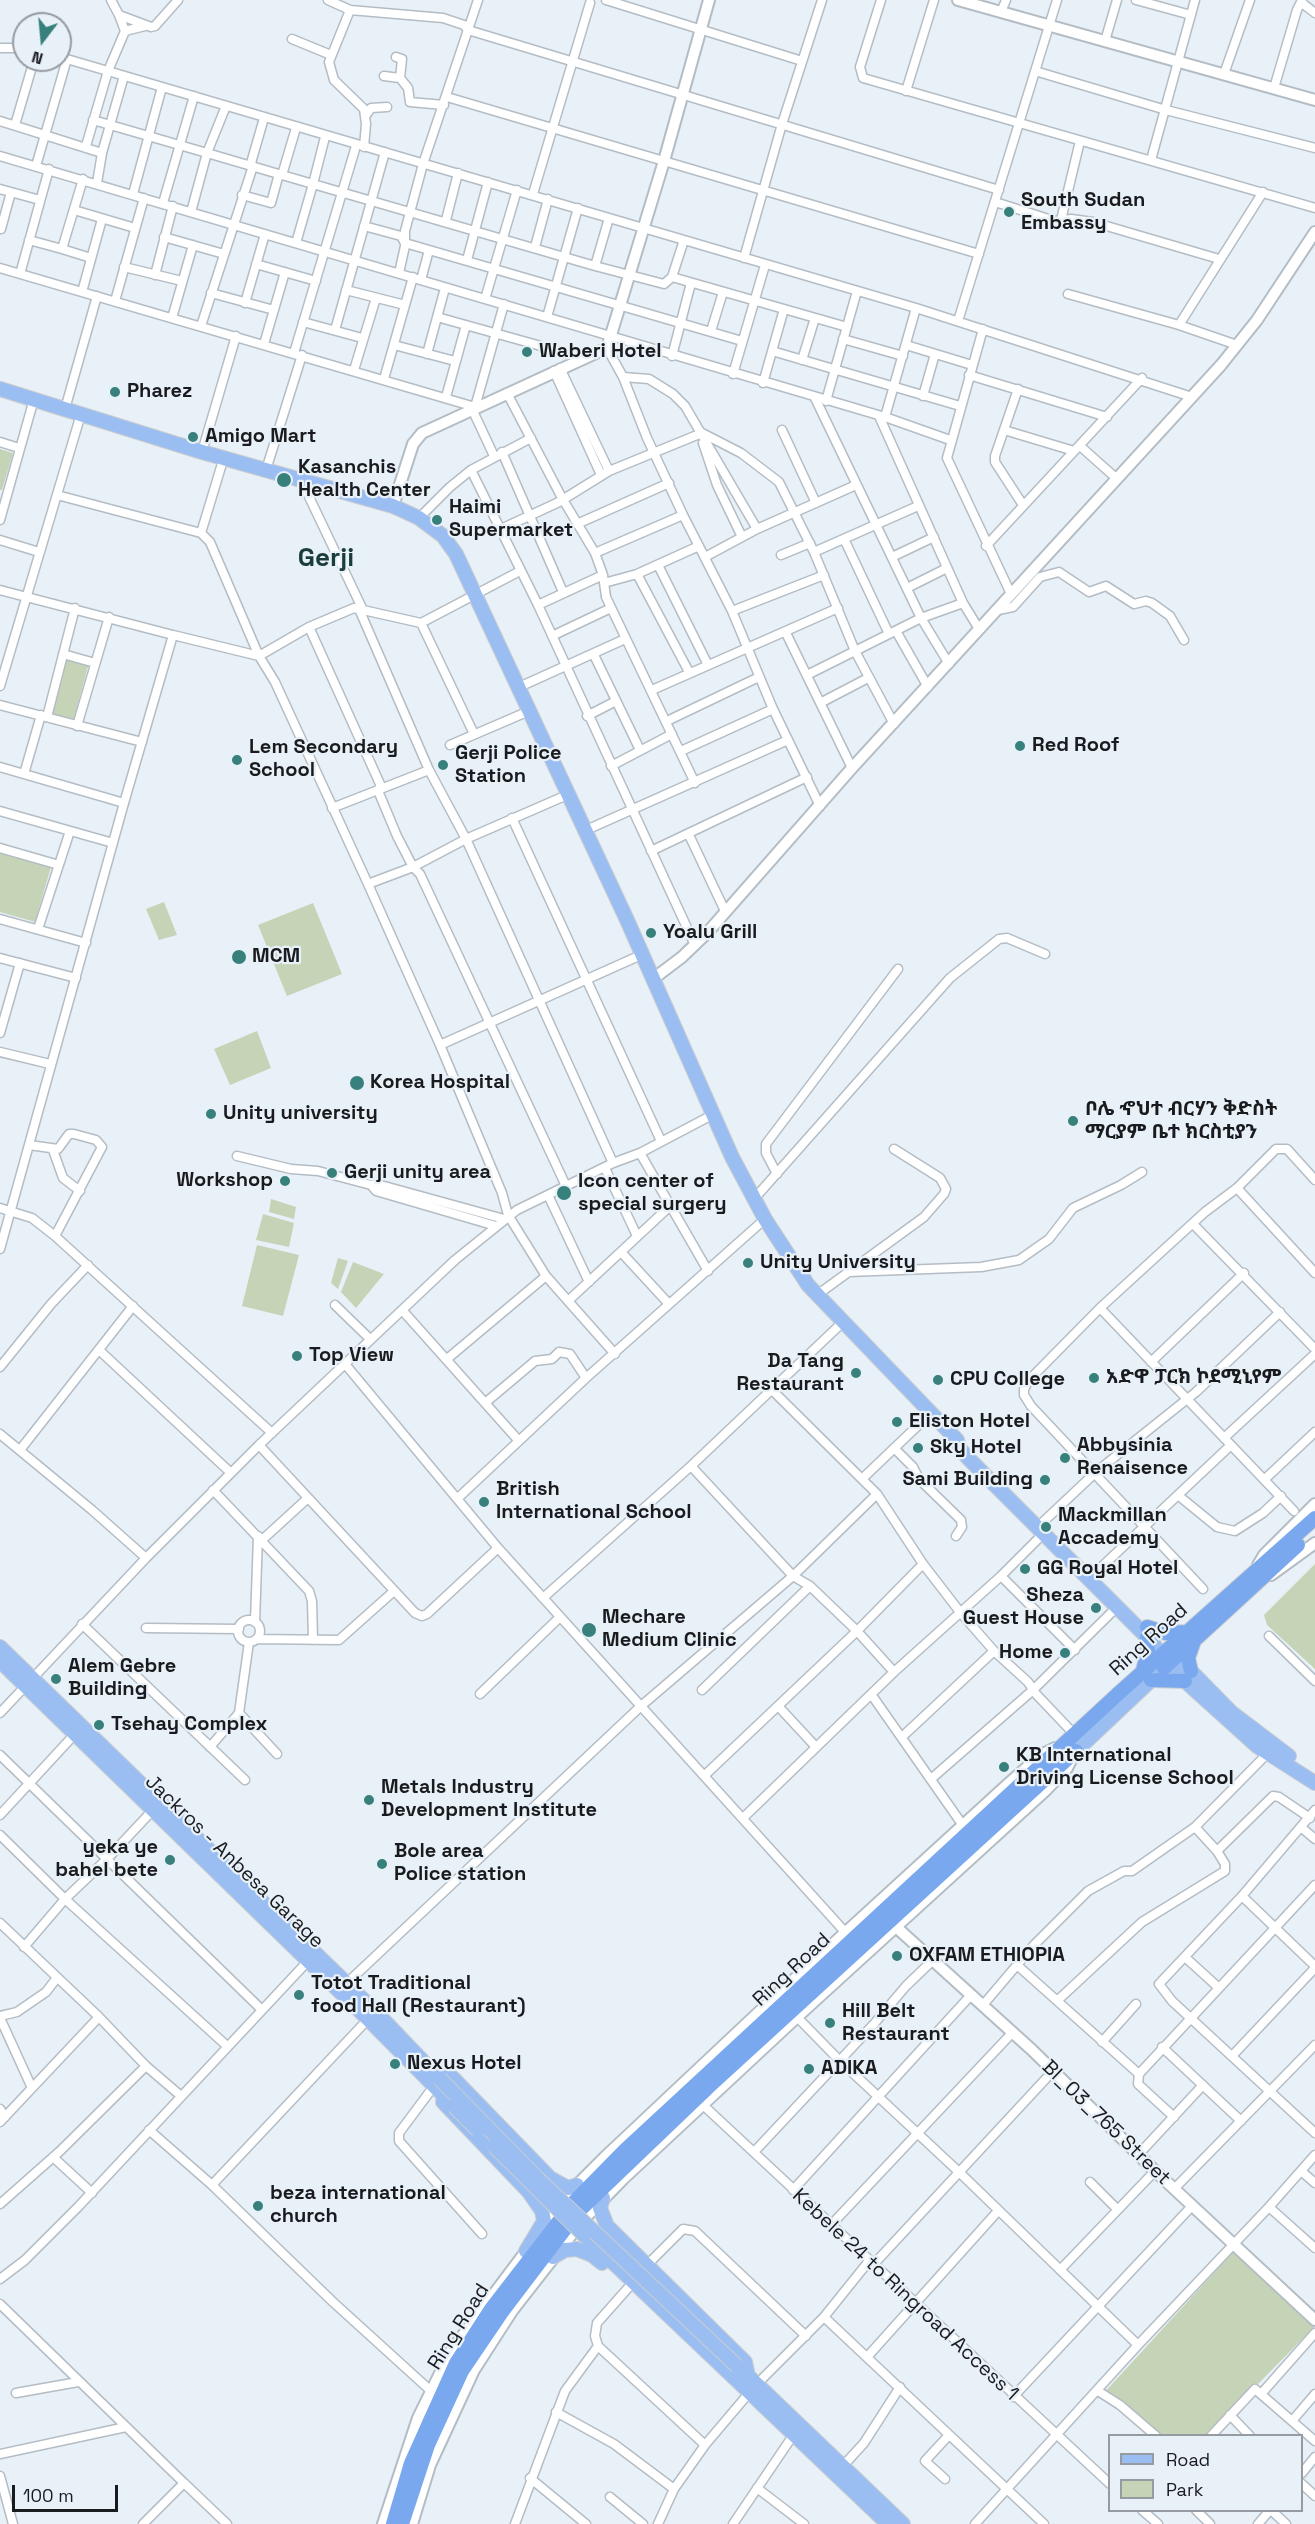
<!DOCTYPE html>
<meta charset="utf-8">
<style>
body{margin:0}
#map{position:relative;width:1315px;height:2524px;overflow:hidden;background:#e8f0f8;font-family:"Space Grotesk",sans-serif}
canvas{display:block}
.legend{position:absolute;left:1108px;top:2434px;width:195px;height:78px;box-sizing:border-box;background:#e8f0f8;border:2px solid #959ba1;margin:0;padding:8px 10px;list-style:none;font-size:18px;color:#191b1e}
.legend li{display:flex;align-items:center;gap:12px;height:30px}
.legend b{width:30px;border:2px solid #959ba1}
.north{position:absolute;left:12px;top:12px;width:60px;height:60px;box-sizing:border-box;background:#e8f0f8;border:2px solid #959ba1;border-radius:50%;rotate:196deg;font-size:16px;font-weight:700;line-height:24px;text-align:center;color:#191b1e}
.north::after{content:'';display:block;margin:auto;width:21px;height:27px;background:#38807b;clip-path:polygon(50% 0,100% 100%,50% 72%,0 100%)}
.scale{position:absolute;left:12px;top:2485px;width:106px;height:27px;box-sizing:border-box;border:3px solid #191b1e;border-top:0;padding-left:8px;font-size:18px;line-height:21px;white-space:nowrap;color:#191b1e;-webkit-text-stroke:4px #e8f0f8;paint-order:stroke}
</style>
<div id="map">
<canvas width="1315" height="2524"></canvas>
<ul class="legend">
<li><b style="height:8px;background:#9bbef2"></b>Road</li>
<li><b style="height:16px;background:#c5d4b7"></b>Park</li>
</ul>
<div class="north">N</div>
<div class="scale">100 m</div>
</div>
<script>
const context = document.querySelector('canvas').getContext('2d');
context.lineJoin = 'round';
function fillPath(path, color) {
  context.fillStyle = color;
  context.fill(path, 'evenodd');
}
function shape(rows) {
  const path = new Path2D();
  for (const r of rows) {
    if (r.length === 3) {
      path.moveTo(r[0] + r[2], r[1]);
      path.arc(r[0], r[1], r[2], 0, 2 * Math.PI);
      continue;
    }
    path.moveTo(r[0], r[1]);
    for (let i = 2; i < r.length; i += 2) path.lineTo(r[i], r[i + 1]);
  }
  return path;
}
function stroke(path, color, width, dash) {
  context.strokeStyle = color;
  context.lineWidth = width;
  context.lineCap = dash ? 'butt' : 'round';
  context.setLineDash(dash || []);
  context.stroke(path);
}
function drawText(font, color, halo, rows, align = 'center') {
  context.font = font + ' "Space Grotesk","Noto Sans Ethiopic",sans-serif';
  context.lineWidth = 4.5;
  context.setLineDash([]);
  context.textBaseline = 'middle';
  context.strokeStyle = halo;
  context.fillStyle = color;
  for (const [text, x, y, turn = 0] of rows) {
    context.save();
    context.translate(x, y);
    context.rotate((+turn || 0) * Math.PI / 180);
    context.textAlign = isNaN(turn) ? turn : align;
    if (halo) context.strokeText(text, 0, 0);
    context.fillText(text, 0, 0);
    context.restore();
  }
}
const green = shape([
 [0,449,13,453,2,490,0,490],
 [63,656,89,663,73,722,47,715],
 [0,852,51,867,35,922,0,912],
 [164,902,177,935,159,940,146,909],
 [313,903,342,974,287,996,258,925],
 [257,1031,271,1068,230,1085,214,1049],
 [271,1199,296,1207,294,1219,269,1212],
 [263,1214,294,1223,289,1247,256,1240],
 [257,1245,299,1255,283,1316,242,1306],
 [338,1258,348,1261,338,1289,331,1283],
 [353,1262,384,1274,356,1308,341,1292],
 [1315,1564,1315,1669,1267,1625,1264,1615],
 [1234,2251,1314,2327,1208,2435,1153,2435,1102,2395]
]);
const minor = shape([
 [111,0,119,15,151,27,155,26,178,0],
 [328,0,350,10,443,18,464,25,468,30,999,190],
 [606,0,802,61],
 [881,0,860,67,863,78,1315,208],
 [1136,0,1191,15],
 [1302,3,1315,13],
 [350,10,329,62,334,80,364,109,366,124,364,147],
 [1001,12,1006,0],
 [125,31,145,26],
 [292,39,331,55],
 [1105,41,1117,0],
 [0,48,24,48],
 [60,57,916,308,1192,397],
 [396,57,402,59,400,78],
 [1035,71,1166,110,1315,148],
 [1224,74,1250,0],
 [384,76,400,78,408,88,410,102,444,105],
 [1274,88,1297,10,1302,0],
 [906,91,934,0],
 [447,97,979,254],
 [226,106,207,153,282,175,296,128],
 [366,115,371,108,387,107],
 [93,120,207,153,191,212],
 [0,121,102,153],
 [15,125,34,60],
 [325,137,313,184,595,266,664,284,672,277,684,240],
 [86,146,108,71,125,31,119,15],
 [0,156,885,417,950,440],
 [1151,160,1195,0],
 [36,166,67,59],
 [282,175,313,184,296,243],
 [97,183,102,153,124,76],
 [0,189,40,200],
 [133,194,162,87],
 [533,194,590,3],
 [242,195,271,203,279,174],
 [995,202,1055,221,1071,219,1093,222,1219,259],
 [163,203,194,96],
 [74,210,135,228],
 [446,220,458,173],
 [1061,220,1080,141],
 [364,226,401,236,405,243,742,341],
 [1,229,11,192],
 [164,237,224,254],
 [29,240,62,249,83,179],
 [535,247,548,199],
 [62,249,91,258],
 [744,258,782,124,822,0],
 [467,260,488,182],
 [256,264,316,281],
 [595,266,609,218],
 [124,267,182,281],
 [0,268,475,407,504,304],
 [399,273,405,246,405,231,423,164,478,0],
 [20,274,49,169],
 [155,275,173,206],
 [672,277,847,327],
 [421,280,429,250],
 [346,290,405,305],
 [82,292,102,219],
 [211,293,274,310],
 [1068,294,1179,325,1237,345],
 [485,299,517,190],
 [115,301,144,198],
 [245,303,265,234],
 [437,317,584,358],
 [547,317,578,208],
 [172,318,193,245],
 [958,321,1057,0],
 [303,322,362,338],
 [1179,325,1263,192],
 [201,326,253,166,251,163,264,118],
 [983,329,947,458,1011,594],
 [335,330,385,152],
 [711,331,723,292],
 [843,339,903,356],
 [264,344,285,272],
 [394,345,455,361],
 [906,345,972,365],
 [607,348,623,377,647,438,683,515,732,611,773,709,820,806],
 [772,351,960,406],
 [294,353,356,146],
 [427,354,445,288],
 [672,356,691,283],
 [802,360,815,318],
 [560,368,609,471],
 [354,370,376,298],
 [554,371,601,475],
 [733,374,765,265],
 [969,375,1107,417],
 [623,377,649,379,673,394,685,406,757,529],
 [384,379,413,277],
 [763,383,784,309],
 [1018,389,995,456,995,462,1023,505],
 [507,393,562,498,595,553,603,575,606,597,695,783],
 [923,396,935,354],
 [446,397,466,325],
 [815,398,921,618,949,664],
 [826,401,857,291],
 [65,409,97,296],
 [472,409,494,456],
 [879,416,963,603,979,629],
 [885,417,916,308],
 [782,430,816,503],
 [1004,430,1074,451],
 [702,433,741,453,779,482,814,552,855,651,894,724],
 [0,442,19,448],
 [703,443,717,485,742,537],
 [1080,446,1116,478],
 [202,452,236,336],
 [502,452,563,592],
 [224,457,201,533,210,542,259,656,275,682,368,884,440,1045,502,1193,508,1215,546,1276,615,1354],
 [266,470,302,355],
 [471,470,538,605,695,945],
 [301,480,363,610],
 [57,495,201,533],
 [419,518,450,487,471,470,531,438],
 [0,520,34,399],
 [577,524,669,483],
 [501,529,559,502,609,471,702,433],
 [0,540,39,552],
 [845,541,889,634],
 [986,546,1142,378],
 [814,552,918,506],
 [595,553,683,515],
 [781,555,810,543],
 [705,557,757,529,856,485],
 [892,557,934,537],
 [658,565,707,663],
 [637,574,689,672],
 [604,583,637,574,699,546],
 [907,588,947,568],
 [0,590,173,635,124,803],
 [538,605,603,575],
 [359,609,429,770,466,839,613,1163],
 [998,610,1013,607,1040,577,1059,572,1089,592,1106,586,1134,604,1146,601,1152,603,1170,616,1184,640],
 [732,611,824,575],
 [421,623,474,734],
 [309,627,380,784,379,793,397,836,413,867,420,874,566,1186],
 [896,631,928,687],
 [786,633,852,768],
 [173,635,259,656,309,627,354,608,421,623,520,571],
 [552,636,611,608],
 [63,654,95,663],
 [594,655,640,750],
 [809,674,921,618,963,603],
 [0,686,81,414],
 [517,688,625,639],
 [652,690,838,608],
 [822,702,868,678],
 [0,705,142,742],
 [587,716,616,701],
 [47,717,75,608],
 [667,721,759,677],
 [77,726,109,617],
 [450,745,529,711],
 [681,751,773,709],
 [611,766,672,734],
 [0,767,124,803,0,1249],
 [24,774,41,715],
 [332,808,429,770],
 [0,811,113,843],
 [512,818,661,1141],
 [584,831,788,740],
 [689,835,725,911],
 [0,848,59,865],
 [651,851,807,777],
 [368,884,413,867,466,839,567,795],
 [0,919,86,943],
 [38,929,70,831],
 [0,958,76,978],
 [0,1033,20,963],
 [440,1045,641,955],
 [0,1052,50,1064],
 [29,1145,58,1149,69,1134,74,1134,96,1140,102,1147,55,1236],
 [53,1150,63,1178,80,1191],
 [640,1153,708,1271],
 [237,1156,291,1169,318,1171,371,1185,377,1184,504,1219],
 [605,1168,637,1236],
 [777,1174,766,1153,766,1144,898,969],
 [371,1185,376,1191,496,1226],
 [1237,1188,1315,1273],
 [548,1195,589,1282],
 [754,1199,950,978,999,939,1007,938,1045,954],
 [0,1208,32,1218,55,1236,272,1433],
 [1193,1224,1315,1349],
 [621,1252,669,1304],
 [848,1272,981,1267,1019,1260,1049,1239,1073,1208,1121,1185,1142,1172],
 [817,1295,924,1217,944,1194,946,1189,940,1178,894,1149],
 [568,1301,669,1207],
 [335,1305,370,1339],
 [1100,1308,1294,1511],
 [402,1310,519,1441],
 [99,1350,231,1473],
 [447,1359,546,1276],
 [1151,1362,1244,1273],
 [345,1364,498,1548,846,1933],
 [0,1367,51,1304,88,1265],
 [771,1389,877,1494,923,1564,960,1612,994,1651,1028,1682,1036,1694,1075,1735],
 [485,1403,535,1361,552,1359,559,1352,570,1354,586,1378],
 [0,1434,92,1510,146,1558],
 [1224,1438,1315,1354],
 [259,1445,415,1613,422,1616,427,1614,498,1548],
 [894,1448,913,1467,919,1479,961,1520,962,1527,956,1536],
 [20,1450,133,1306],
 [691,1466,793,1576,810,1586,857,1631,894,1672],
 [863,1478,931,1413],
 [1265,1479,1315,1432],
 [213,1490,309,1591,312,1601,313,1640],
 [1179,1496,1217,1527,1235,1531,1263,1513,1281,1496],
 [458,1498,586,1378,765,1219],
 [1043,1522,1096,1472,1196,1392,1280,1312],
 [262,1540,308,1498],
 [1094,1574,1231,1445],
 [1001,1576,1075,1650],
 [1203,1589,1031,1406,1024,1395,1024,1389,1029,1380,1100,1308,1205,1212,1237,1188,1276,1149,1287,1149,1315,1180],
 [543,1598,691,1466,843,1322],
 [249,1631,11],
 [255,1622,258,1536],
 [82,1624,245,1780],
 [146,1628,239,1629],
 [1269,1636,1315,1681],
 [257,1639,339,1640,394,1591],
 [702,1690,810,1586],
 [480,1694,560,1617],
 [871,1694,964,1827],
 [778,1706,816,1747],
 [0,1713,146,1558,259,1445,455,1260,517,1210,613,1163,640,1153,714,1114],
 [239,1713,277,1754],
 [903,1736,994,1651],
 [210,1747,239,1713,249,1642],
 [0,1755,261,2009],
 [704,1776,857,1631,923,1564],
 [931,1779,1033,1690,1117,1607],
 [1315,1810,1242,1896,1159,1984,1172,2001,1315,2133],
 [0,1815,74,1735],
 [743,1818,894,1672,1001,1576,1043,1534],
 [1302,1828,1315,1839],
 [0,1835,65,1899,227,2046],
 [1217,1851,1273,1796,1279,1797,1310,1818],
 [1242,1896,1315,1966],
 [0,1923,99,2017,146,2066,181,2096],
 [24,1947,65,1899,107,1859,152,1811],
 [1186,1958,1219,1988],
 [1017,1965,1139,2074],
 [347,1983,641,1706,793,1576,877,1494],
 [1058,2000,1142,1922,1225,1871,1225,1864,1217,1851,1195,1827],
 [983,2005,1034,1945,1088,1891,1124,1871,1132,1871,1195,1827,1268,1753],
 [0,2016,17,2012,46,1992,56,1979],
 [797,2017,840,2061,959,2172,1138,2345],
 [0,2018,32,2088],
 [1102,2042,1136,2004],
 [1162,2047,1241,2121],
 [1232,2056,1315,1968],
 [434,2086,399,2133,399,2141,482,2234],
 [703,2105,1110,2484],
 [0,2109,5,2117],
 [1174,2117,1138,2084,1139,2074,1315,1885],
 [0,2122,99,2017],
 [149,2130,212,2185,333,2302,431,2391],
 [754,2152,873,2025,906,1986,932,1961],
 [1138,2155,1203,2085],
 [53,2157,92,2193],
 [1301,2171,1315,2183],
 [1090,2182,1117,2209],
 [212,2185,370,2017],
 [1174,2189,1315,2045],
 [793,2190,971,1995],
 [0,2204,59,2152,146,2066],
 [1269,2207,1315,2248],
 [831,2225,1012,2033],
 [647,2265,683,2229,695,2231,806,2336],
 [873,2265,1053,2071],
 [1060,2270,1155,2171],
 [0,2279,25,2260,78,2207,308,1961],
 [628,2288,597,2323,595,2336,598,2346,705,2445],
 [0,2304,184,2483,143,2524],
 [824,2317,1044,2524],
 [868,2356,998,2211],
 [757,2384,824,2317,869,2261],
 [1098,2391,1120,2405,1156,2436],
 [16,2393,78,2382],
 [1261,2394,1315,2333],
 [1013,2397,1192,2206],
 [556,2412,614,2444,674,2489],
 [1230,2415,1250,2436],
 [1292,2421,1315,2394],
 [1211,2436,1255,2389,1315,2441],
 [0,2454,126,2427],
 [843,2466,864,2443,900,2387],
 [1302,2473,1315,2457],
 [0,2476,13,2524],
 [530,2478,586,2524],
 [945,2479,925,2461,949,2435],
 [184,2483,227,2524],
 [1302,2484,1315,2496],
 [757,2488,804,2524],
 [610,2497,643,2524],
 [1142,2510,1158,2524],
 [1196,2510,1210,2524],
 [1271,2510,1286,2524],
 [515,2524,565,2391,598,2346],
 [658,2524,674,2489,705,2445,749,2393],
 [733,2524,794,2434],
 [975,2524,1138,2345,1269,2207,1315,2155],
 [1258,2524,1270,2510]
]);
const tertiary = shape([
 [958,0,1315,100],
 [393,506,413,444,422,433,607,348,664,161,709,0],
 [653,979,682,957,707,933,852,768,1221,365,1257,320,1315,232],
 [1258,1565,1264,1555,1315,1504],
 [1271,1575,1315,1543],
 [896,1927,1032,2050,1155,2171,1315,2320],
 [543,2229,577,2185,606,2156,776,1996,1007,1785,1041,1755,1055,1748],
 [383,2524,418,2418,451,2351,530,2246],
 [412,2524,430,2465,474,2370,512,2311,583,2220,623,2179,797,2017,1046,1790,1067,1768,1072,1758]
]);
const primary = shape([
 [0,389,202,452,393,506,419,518,443,536,456,554,627,920,732,1157,765,1219,808,1285,957,1440,960,1449,970,1460,1147,1637,1185,1681,1257,1746,1315,1783],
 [0,1647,375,2011,440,2079],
 [0,1661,368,2019,454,2106],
 [1184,1664,1231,1712,1289,1756],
 [1076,1751,1164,1668],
 [433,2066,453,2078,550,2178,568,2188,577,2185],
 [443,2102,529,2192,542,2211,544,2221,526,2251],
 [603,2198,600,2208,607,2226,745,2362,748,2376],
 [584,2235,888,2524],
 [553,2257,565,2250,577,2249,592,2255,602,2263],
 [743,2371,903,2524]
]);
const trunk = shape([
 [1147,1627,1166,1633,1186,1632],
 [1164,1668,1298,1545],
 [1143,1670,1148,1652,1147,1637],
 [1191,1671,1188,1658,1194,1641],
 [1151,1680,1185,1681],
 [393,2524,411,2463,456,2363,491,2309,573,2203,624,2151,1119,1693,1315,1518],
 [402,2524,428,2445,462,2371,502,2312,578,2212,715,2081,1076,1751]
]);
const primaryBridge = shape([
 [440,2079,537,2178,737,2366],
 [454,2106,478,2130],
 [494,2146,584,2235]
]);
const markers = [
 [1009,212,6,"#38807b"],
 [527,352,6,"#38807b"],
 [115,392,6,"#38807b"],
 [193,437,6,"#38807b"],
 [284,480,8,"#38807b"],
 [437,520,6,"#38807b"],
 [1020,746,6,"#38807b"],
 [237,760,6,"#38807b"],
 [443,765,6,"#38807b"],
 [651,933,6,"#38807b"],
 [239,957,8,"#38807b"],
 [357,1083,8,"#38807b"],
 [211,1114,6,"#38807b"],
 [1073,1121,6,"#38807b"],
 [332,1173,6,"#38807b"],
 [285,1181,6,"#38807b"],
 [564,1193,8,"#38807b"],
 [748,1263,6,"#38807b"],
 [297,1356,6,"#38807b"],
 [856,1373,6,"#38807b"],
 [1094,1378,6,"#38807b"],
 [938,1380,6,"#38807b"],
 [897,1422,6,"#38807b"],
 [918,1448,6,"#38807b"],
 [1065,1458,6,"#38807b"],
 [1045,1480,6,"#38807b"],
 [484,1502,6,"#38807b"],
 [1046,1527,6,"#38807b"],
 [1025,1569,6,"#38807b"],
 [1096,1608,6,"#38807b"],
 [589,1630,8,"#38807b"],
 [1065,1653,6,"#38807b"],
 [56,1679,6,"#38807b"],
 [99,1725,6,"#38807b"],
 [1004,1767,6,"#38807b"],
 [369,1800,6,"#38807b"],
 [170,1860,6,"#38807b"],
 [382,1864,6,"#38807b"],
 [897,1956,6,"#38807b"],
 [299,1995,6,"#38807b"],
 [830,2023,6,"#38807b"],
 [395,2064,6,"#38807b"],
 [809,2069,6,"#38807b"],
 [258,2206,6,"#38807b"]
];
const poiNames = [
 ["South Sudan",1021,201],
 ["Embassy",1021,224],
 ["Waberi Hotel",539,352],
 ["Pharez",127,392],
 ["Amigo Mart",205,437],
 ["Kasanchis",298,468],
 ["Health Center",298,491],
 ["Haimi",449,508],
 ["Supermarket",449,531],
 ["Red Roof",1032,746],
 ["Lem Secondary",249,748],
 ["School",249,771],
 ["Gerji Police",455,754],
 ["Station",455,777],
 ["Yoalu Grill",663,933],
 ["MCM",252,957],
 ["Korea Hospital",370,1083],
 ["ቦሌ ኆህተ ብርሃን ቅድስት",1085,1110],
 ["ማርያም ቤተ ክርስቲያን",1085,1133],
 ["Unity university",223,1114],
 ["Gerji unity area",344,1173],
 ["Workshop",273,1181,"right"],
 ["Icon center of",578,1182],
 ["special surgery",578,1205],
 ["Unity University",760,1263],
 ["Top View",309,1356],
 ["Da Tang",844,1362,"right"],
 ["Restaurant",844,1385,"right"],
 ["አድዋ ፓርክ ኮደሚኒየም",1106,1378],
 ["CPU College",950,1380],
 ["Eliston Hotel",909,1422],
 ["Abbysinia",1077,1446],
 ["Renaisence",1077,1469],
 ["Sky Hotel",930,1448],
 ["Sami Building",1033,1480,"right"],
 ["British",496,1490],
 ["International School",496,1513],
 ["Mackmillan",1058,1516],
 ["Accademy",1058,1539],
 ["GG Royal Hotel",1037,1569],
 ["Sheza",1084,1596,"right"],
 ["Guest House",1084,1619,"right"],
 ["Mechare",602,1618],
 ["Medium Clinic",602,1641],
 ["Home",1053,1653,"right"],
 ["Alem Gebre",68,1667],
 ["Building",68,1690],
 ["Tsehay Complex",111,1725],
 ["KB International",1016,1756],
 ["Driving License School",1016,1779],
 ["Metals Industry",381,1788],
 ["Development Institute",381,1811],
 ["yeka ye",158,1848,"right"],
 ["bahel bete",158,1871,"right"],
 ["Bole area",394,1852],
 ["Police station",394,1875],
 ["OXFAM ETHIOPIA",909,1956],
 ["Totot Traditional",311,1984],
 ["food Hall (Restaurant)",311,2007],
 ["Hill Belt",842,2012],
 ["Restaurant",842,2035],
 ["Nexus Hotel",407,2064],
 ["ADIKA",821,2069],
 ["beza international",270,2194],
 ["church",270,2217]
];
const streetNames = [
 ["Ring Road",1149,1640,-42],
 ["Jackros - Anbesa Garage",234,1862,44],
 ["Ring Road",792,1970,-43],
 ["Bl_03_765 Street",1106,2123,44],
 ["Kebele 24 to Ringroad Access 1",905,2295,43],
 ["Ring Road",459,2327,-58]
];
const districtNames = [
 ["Gerji",326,559]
];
fillPath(green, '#c5d4b7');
stroke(minor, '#b4bcc4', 11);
stroke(tertiary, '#b4bcc4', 14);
stroke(primary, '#cccdce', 16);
stroke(trunk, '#cccdce', 16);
stroke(minor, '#fff', 8);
stroke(tertiary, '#fff', 10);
stroke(primary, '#9bbef2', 14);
stroke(trunk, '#7aa8ee', 14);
stroke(primaryBridge, '#cccdce', 16, []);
stroke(primaryBridge, '#9bbef2', 14);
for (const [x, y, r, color] of markers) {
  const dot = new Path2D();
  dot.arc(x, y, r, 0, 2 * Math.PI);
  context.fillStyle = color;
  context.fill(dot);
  stroke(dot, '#e8f0f8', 2);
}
drawText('bold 20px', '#191b1e', '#e8f0f8', poiNames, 'left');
drawText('20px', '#191b1e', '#e8f0f8', streetNames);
drawText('bold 26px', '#1b3d3a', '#e8f0f8', districtNames);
</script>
